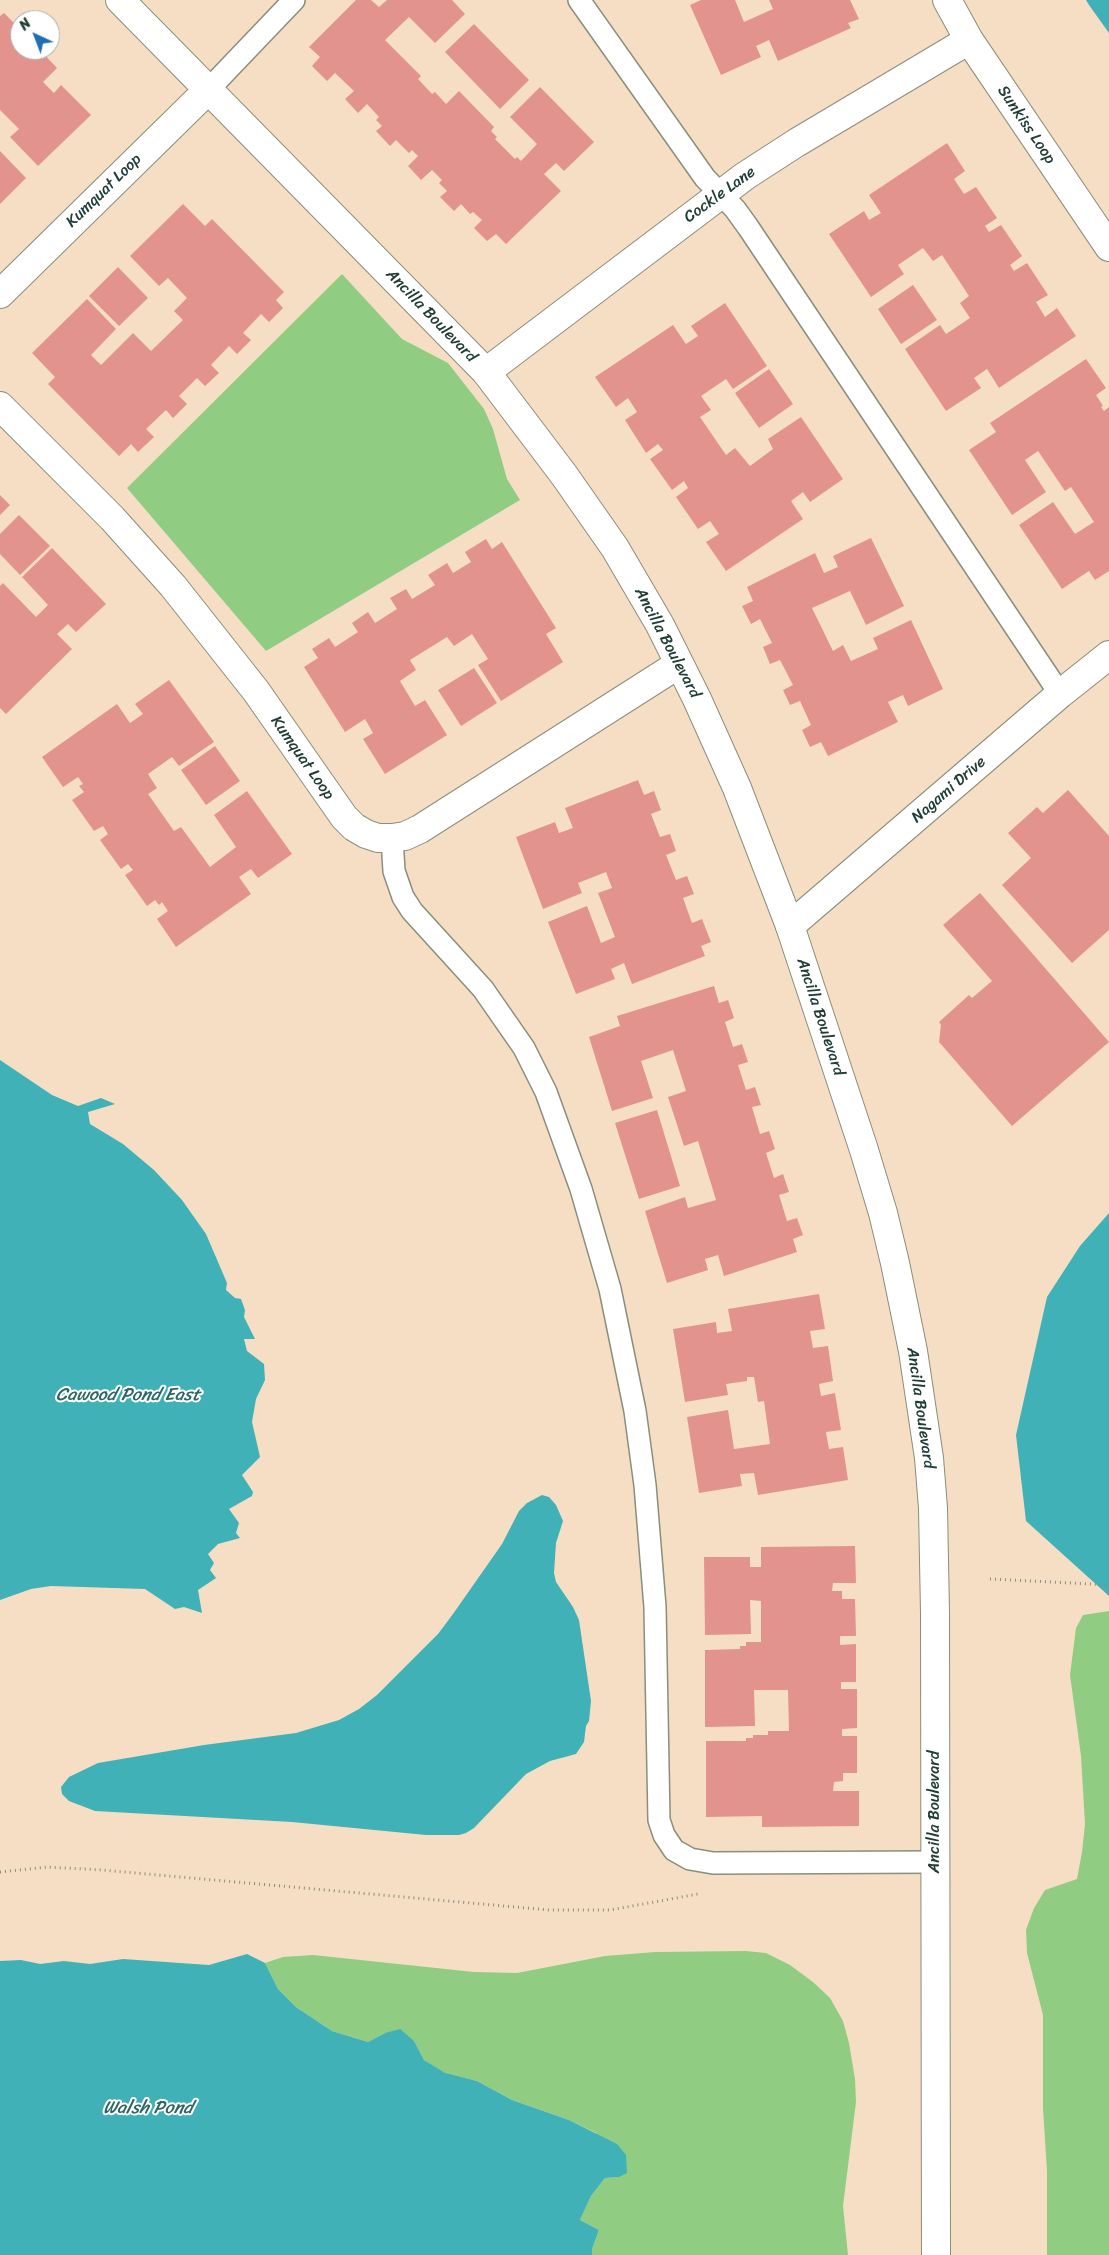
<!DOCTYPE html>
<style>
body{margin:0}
#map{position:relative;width:1109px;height:2255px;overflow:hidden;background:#f6dec4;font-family:Sriracha,sans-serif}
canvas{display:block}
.north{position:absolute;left:10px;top:10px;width:50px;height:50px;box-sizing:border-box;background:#fff;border:1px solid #a5b1ae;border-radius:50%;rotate:317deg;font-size:14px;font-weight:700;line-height:20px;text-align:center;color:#1f3d34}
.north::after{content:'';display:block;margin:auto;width:18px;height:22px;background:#1f6fb2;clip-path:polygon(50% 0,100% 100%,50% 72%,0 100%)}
</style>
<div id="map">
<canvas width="1109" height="2255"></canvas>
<div class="north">N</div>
</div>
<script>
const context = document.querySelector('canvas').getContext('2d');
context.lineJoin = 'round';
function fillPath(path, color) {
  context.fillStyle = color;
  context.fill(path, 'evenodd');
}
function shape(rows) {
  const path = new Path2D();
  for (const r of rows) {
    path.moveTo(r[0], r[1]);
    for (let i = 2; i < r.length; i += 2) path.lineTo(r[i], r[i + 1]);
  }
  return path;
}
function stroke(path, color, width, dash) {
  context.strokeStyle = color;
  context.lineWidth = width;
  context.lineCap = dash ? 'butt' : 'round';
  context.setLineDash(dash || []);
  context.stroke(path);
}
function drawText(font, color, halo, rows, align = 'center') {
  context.font = font + ' Sriracha,sans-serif';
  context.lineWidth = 4;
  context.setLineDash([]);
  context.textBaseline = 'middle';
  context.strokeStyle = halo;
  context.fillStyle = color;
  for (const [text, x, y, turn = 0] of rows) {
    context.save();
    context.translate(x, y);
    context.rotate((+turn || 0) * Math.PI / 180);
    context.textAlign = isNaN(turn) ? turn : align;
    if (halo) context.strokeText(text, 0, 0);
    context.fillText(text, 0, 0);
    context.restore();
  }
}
const green = shape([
 [342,274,402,339,448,363,484,409,493,429,507,479,520,500,266,651,127,488],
 [1109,1611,1109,2255,1047,2255,1047,2171,1043,2108,1043,2015,1027,1953,1026,1930,1034,1908,1045,1890,1077,1879,1082,1852,1085,1824,1081,1756,1070,1675,1076,1628,1083,1615],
 [746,1951,766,1953,790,1965,813,1982,830,1998,843,2021,849,2043,855,2079,856,2102,843,2206,848,2255,592,2255,592,2249,599,2230,580,2220,591,2196,605,2178,619,2177,596,2133,569,2120,512,2100,477,2081,445,2074,424,2060,414,2041,385,2033,368,2042,332,2031,296,2007,278,1989,265,1963,283,1957,313,1955,474,1972,517,1973,605,1956,655,1952]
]);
const water = shape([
 [1086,0,1109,0,1109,33,1089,5],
 [0,1060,52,1095,78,1106,101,1098,115,1104,88,1112,90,1124,123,1144,154,1170,182,1200,206,1234,227,1283,226,1290,235,1298,241,1299,245,1310,244,1317,255,1339,244,1339,247,1351,264,1364,265,1380,256,1399,252,1422,260,1457,242,1475,253,1492,252,1496,229,1509,239,1523,236,1533,240,1538,218,1544,208,1554,214,1563,210,1570,216,1578,198,1590,202,1613,184,1607,175,1609,145,1589,51,1586,31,1589,0,1600],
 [1109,1213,1109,1596,1026,1521,1016,1435,1047,1297,1080,1246],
 [542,1495,549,1497,556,1505,563,1521,556,1543,554,1573,556,1582,573,1607,579,1620,591,1701,589,1721,586,1726,584,1742,576,1754,550,1761,526,1774,474,1828,466,1833,459,1835,426,1835,292,1822,95,1811,69,1801,62,1794,61,1787,69,1777,98,1763,204,1745,296,1733,339,1720,359,1709,377,1695,438,1634,453,1614,502,1544,519,1511,527,1503],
 [247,1954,265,1963,278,1989,296,2007,332,2031,368,2042,385,2033,400,2029,414,2041,424,2060,445,2073,477,2081,512,2100,569,2120,617,2144,626,2155,627,2173,619,2177,605,2178,591,2196,580,2220,599,2230,592,2249,592,2255,0,2255,0,1961,21,1960,40,1964,64,1961,90,1964,123,1959,209,1965]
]);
const building = shape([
 [356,0,371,0,379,7,387,0,452,0,465,14,435,43,409,17,385,40,421,76,418,79,432,94,435,92,446,104,459,91,494,127,491,131,497,137,495,139,515,159,517,157,521,161,537,144,510,117,540,87,594,142,564,171,556,163,544,174,561,191,506,244,496,234,487,241,474,228,482,220,473,212,470,214,461,204,454,211,440,197,447,191,439,183,442,180,432,170,421,180,408,166,418,156,412,150,409,153,396,140,390,146,376,131,382,126,376,120,379,117,367,104,358,113,345,99,354,91,335,73,327,81,312,66,320,57,309,47],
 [701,0,735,0,744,22,773,9,769,0,850,0,859,19,848,23,851,28,778,61,769,40,756,46,761,57,721,75,690,5],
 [4,13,20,29,20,50,40,50,57,68,43,82,54,93,61,85,91,115,38,166,10,137,19,129,0,110,0,16],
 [474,24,529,80,500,109,445,52],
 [947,143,965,171,954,179,964,194,976,187,997,218,985,226,989,232,1001,225,1022,256,1010,265,1014,271,1027,263,1048,295,1036,302,1045,317,1057,308,1076,336,999,388,987,369,974,378,981,388,946,411,905,349,940,325,946,334,970,318,960,303,969,296,942,255,933,261,923,248,898,265,904,274,871,297,829,234,864,211,869,220,881,213,869,195],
 [0,151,26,178,0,204],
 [183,204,205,226,212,219,284,292,276,300,283,308,269,322,261,314,243,333,251,340,237,354,229,346,211,365,219,373,205,386,197,378,179,396,187,404,173,418,166,410,146,429,154,437,138,452,131,444,119,456,48,384,55,377,32,353,87,299,116,329,91,355,101,365,133,333,151,351,183,320,174,311,187,298,168,278,159,286,130,256],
 [118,267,148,298,119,326,89,296],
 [913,285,937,320,901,344,878,309],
 [725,303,767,366,733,389,726,379,701,396,711,410,700,417,726,455,735,448,750,466,773,449,768,439,801,417,843,479,810,502,803,492,791,501,803,519,726,571,706,542,719,534,710,521,698,529,676,497,688,488,684,481,672,490,650,459,663,450,658,444,646,453,625,420,637,412,628,398,616,407,595,377,673,325,686,344,698,336,691,326],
 [1086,359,1106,388,1096,395,1103,406,1101,407,1104,411,1109,407,1109,571,1095,580,1089,571,1062,589,1019,525,1053,502,1075,534,1094,522,1071,487,1065,491,1038,451,1025,460,1046,492,1012,515,969,450,996,432,990,423],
 [769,369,793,404,759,428,735,393],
 [0,495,10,505,0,515],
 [19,515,50,546,20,575,0,554,0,534],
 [871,538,904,606,866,625,850,591,812,608,833,651,843,645,851,661,878,649,873,638,911,620,943,689,908,706,903,695,888,702,898,722,828,756,821,742,810,747,802,730,811,725,800,701,790,705,783,690,793,685,780,660,770,664,763,647,772,643,760,619,751,624,742,606,753,601,747,587,815,553,824,573,838,567,833,556],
 [486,539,492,549,502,542,556,628,546,634,563,662,501,701,478,665,488,659,472,634,454,646,447,637,410,660,416,670,400,681,415,706,425,700,447,735,385,774,363,739,373,733,365,719,345,732,304,667,318,658,312,649,329,638,335,647,358,632,352,623,368,612,375,623,397,609,390,598,406,589,412,599,435,585,428,575,447,563,453,573,471,562,465,552],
 [52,548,106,604,76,632,68,624,57,634,72,649,6,714,0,708,0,586,3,583,36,617,48,605,22,577],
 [474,668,497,703,461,726,438,690],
 [169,680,214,742,179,766,172,757,148,774,157,788,148,794,174,831,181,827,210,867,236,847,214,815,247,791,292,854,258,878,251,869,239,877,251,894,176,947,157,919,168,911,162,902,159,905,155,900,147,906,125,875,133,870,128,864,121,869,100,840,108,834,103,826,94,831,72,800,84,792,79,786,83,784,78,777,63,787,42,757,117,704,130,723,143,714,135,704],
 [215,746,240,781,206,805,181,770],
 [638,780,644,795,654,791,661,810,651,814,660,837,670,834,676,851,666,855,676,880,687,876,694,894,683,898,692,923,702,919,711,942,701,946,705,956,632,984,624,963,611,969,615,979,576,994,548,922,587,906,601,943,615,937,598,893,612,888,606,872,578,883,582,893,543,909,516,837,555,822,559,833,573,828,565,808],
 [1068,790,1109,836,1109,930,1072,963,1002,885,1031,858,1008,833,1037,807,1043,813],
 [980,893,1109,1042,1012,1126,939,1042,941,1025,939,1022,969,995,972,998,992,981,943,925],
 [714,986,719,1003,728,1000,734,1018,725,1022,733,1047,742,1044,748,1062,738,1065,746,1090,755,1087,761,1105,752,1107,760,1134,769,1131,775,1149,766,1153,774,1178,783,1174,789,1192,779,1195,787,1221,797,1218,803,1235,793,1239,797,1252,724,1276,718,1255,705,1259,708,1270,667,1283,645,1211,685,1197,688,1208,716,1200,698,1141,684,1146,668,1097,686,1091,673,1050,641,1061,653,1098,612,1111,589,1037,620,1026,617,1016],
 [657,1110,680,1186,639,1199,615,1123],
 [819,1294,825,1329,810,1331,813,1348,828,1346,833,1381,819,1384,821,1396,835,1393,841,1430,826,1432,829,1449,843,1447,848,1480,758,1495,754,1473,740,1474,742,1486,699,1493,687,1417,728,1410,734,1449,770,1444,764,1401,758,1402,754,1377,747,1377,747,1381,726,1384,728,1395,685,1402,673,1329,716,1322,717,1333,732,1331,728,1309],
 [855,1546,856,1583,833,1583,832,1591,842,1591,842,1599,855,1599,856,1636,840,1636,840,1645,856,1644,856,1682,841,1682,841,1689,857,1689,857,1728,842,1729,842,1736,857,1736,857,1773,843,1773,843,1781,834,1782,833,1791,859,1791,859,1826,762,1827,762,1816,706,1817,706,1741,746,1741,746,1738,753,1738,753,1735,768,1735,768,1731,789,1731,788,1690,754,1690,755,1726,705,1727,705,1650,740,1649,740,1646,746,1646,746,1642,761,1642,761,1601,750,1600,751,1634,705,1635,704,1557,750,1557,750,1567,761,1567,761,1547]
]);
const path = shape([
 [990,1579,1109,1585],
 [0,1872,48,1867,102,1870,549,1910,610,1910,698,1894]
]);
const lane = shape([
 [579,0,705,178,735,209,748,227,1060,694],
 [209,89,294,0],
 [392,838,394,871,403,897,412,911,483,989,524,1048,546,1092,581,1189,610,1289,635,1411,645,1485,655,1607,659,1820,664,1835,674,1850,690,1859,713,1863,935,1862]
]);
const street = shape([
 [947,0,969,40,1109,247],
 [0,294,209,89],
 [486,372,745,176,796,143,969,40],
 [0,406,112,518,173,586,256,691,344,817,354,827,366,834,378,838,392,838,405,836,420,829,679,664],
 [790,926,1060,694,1109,655]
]);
const secondary = shape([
 [120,0,486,372,564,475,615,548,660,625,697,699,737,788,790,926,864,1150,883,1213,895,1263,913,1351,929,1458,933,1508,935,1613,936,2255]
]);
const streetNames = [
 ["Sunkiss Loop",1026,125,56],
 ["Kumquat Loop",104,191,-44],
 ["Cockle Lane",720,195,-36],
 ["Ancilla Boulevard",431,316,46],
 ["Ancilla Boulevard",667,643,62],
 ["Kumquat Loop",302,758,55],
 ["Nagami Drive",949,790,-41],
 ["Ancilla Boulevard",820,1017,72],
 ["Ancilla Boulevard",920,1408,82],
 ["Ancilla Boulevard",935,1812,-90]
];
const waterNames = [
 ["Cawood Pond East",128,1395],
 ["Walsh Pond",148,2108]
];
fillPath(green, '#90cd83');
fillPath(water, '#40b1b7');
fillPath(building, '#e2938d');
stroke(lane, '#8a8e7c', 24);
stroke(street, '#8a8e7c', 30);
stroke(secondary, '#8a8e7c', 30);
stroke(path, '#8a8e7c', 3, [1, 4]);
stroke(lane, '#fff', 21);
stroke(street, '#fff', 28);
stroke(secondary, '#fff', 28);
drawText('16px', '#1f3d34', '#fff', streetNames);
drawText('italic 18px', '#2b6662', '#fff', waterNames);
</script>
